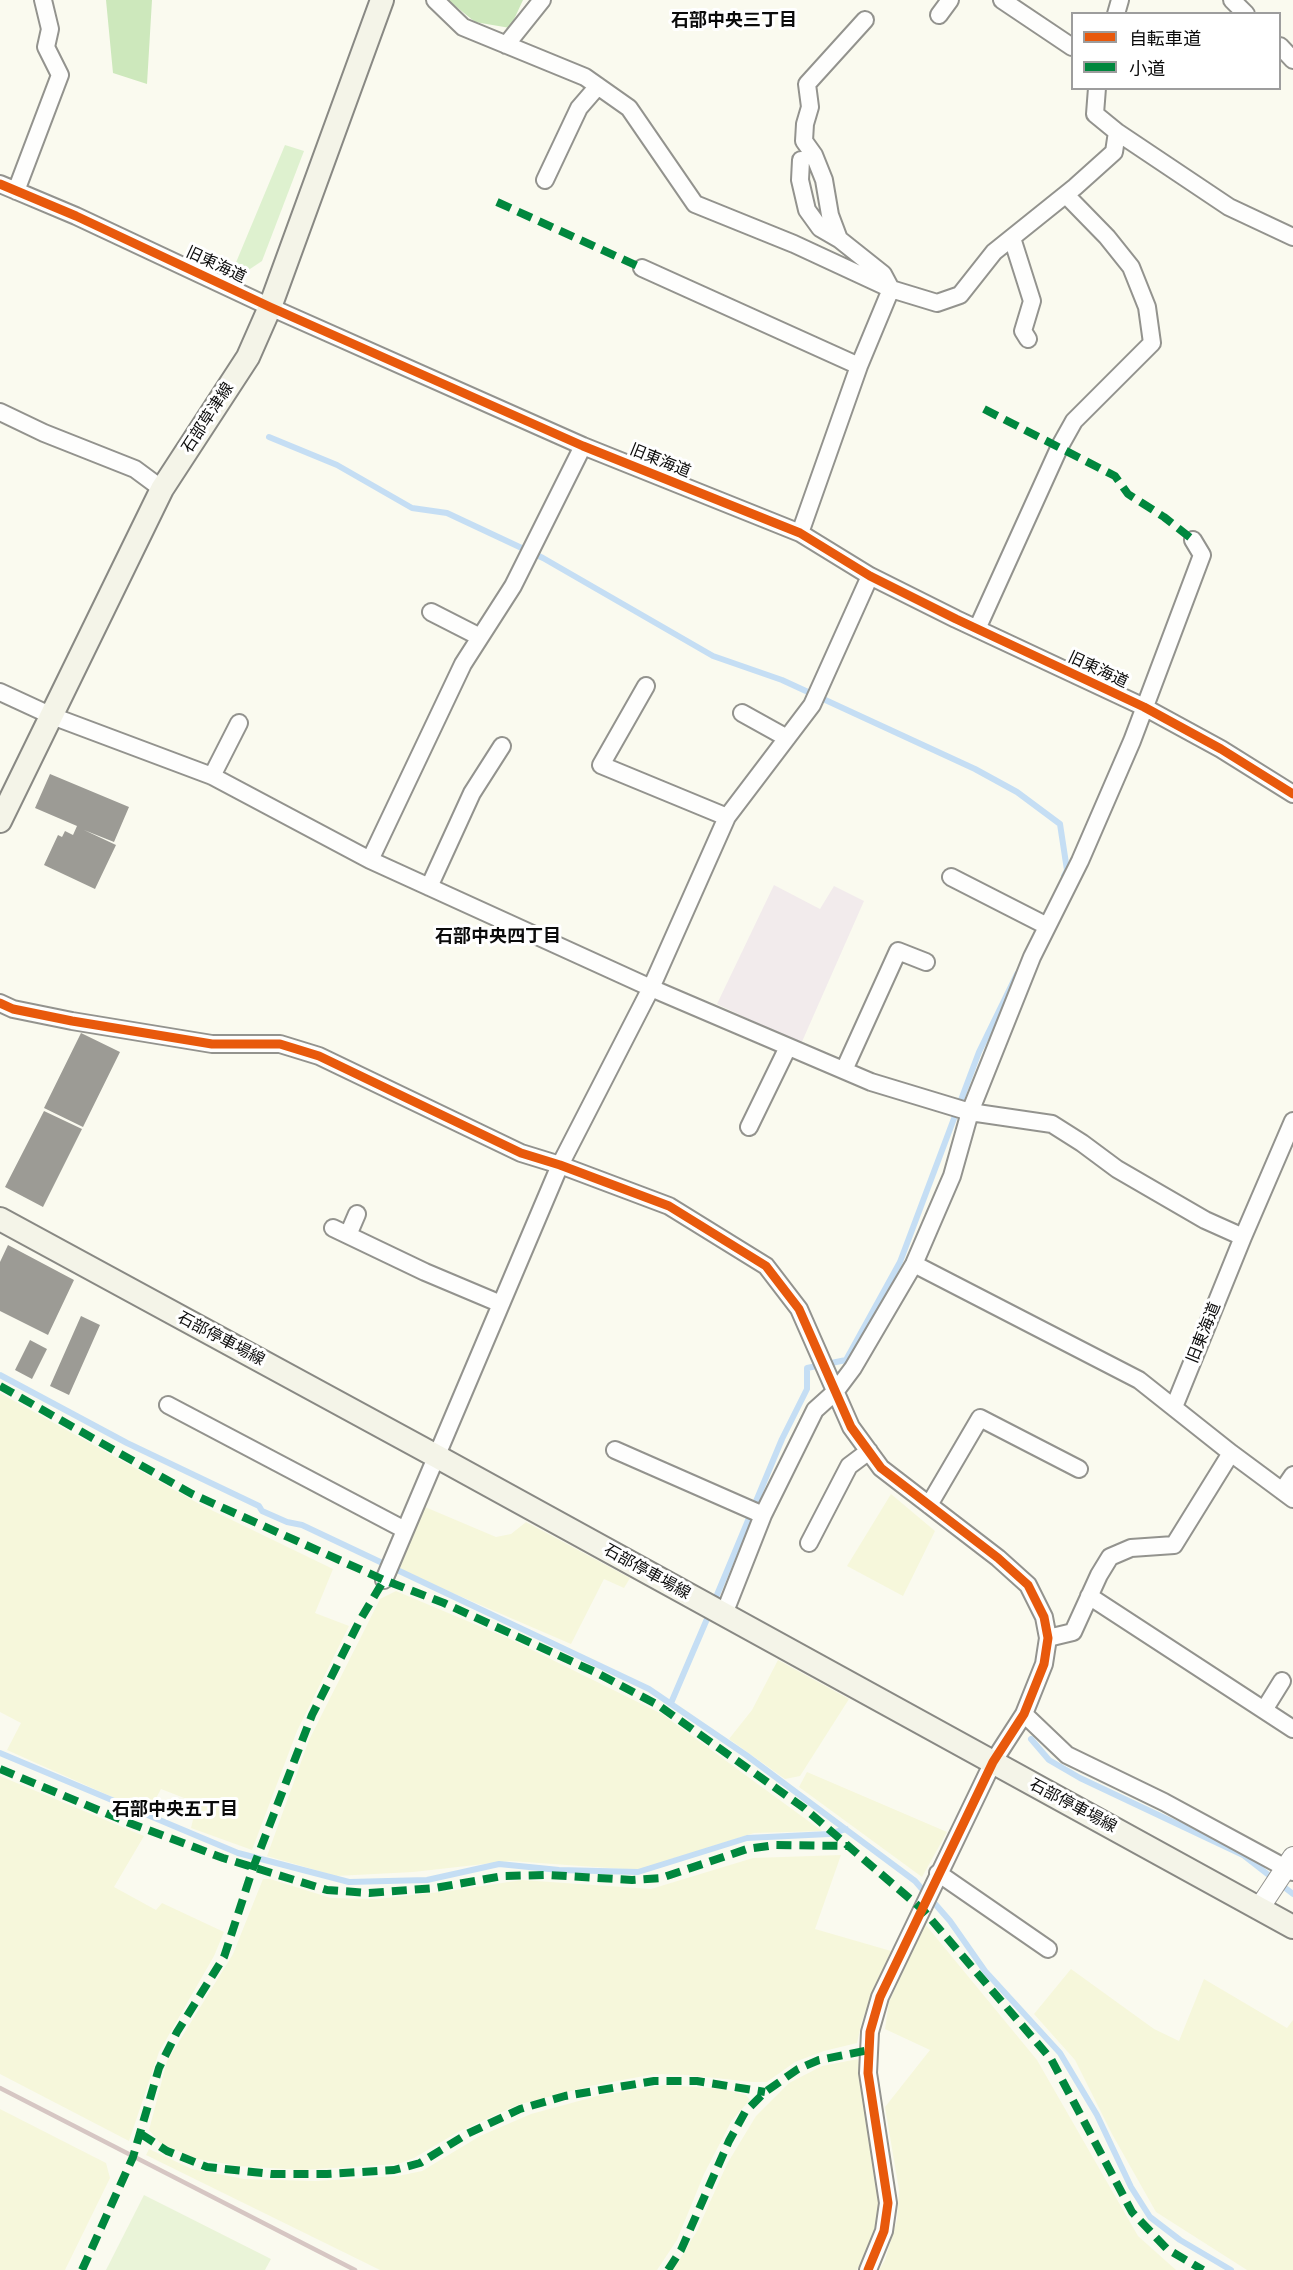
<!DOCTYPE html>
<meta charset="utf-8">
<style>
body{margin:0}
#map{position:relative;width:1293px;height:2270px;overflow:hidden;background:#fafaef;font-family:"PT Serif","Noto Sans JP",serif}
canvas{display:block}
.legend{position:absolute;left:1071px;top:12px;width:210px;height:78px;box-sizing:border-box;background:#fff;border:2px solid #9d9d9d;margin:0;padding:8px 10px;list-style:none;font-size:18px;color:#0b0b0b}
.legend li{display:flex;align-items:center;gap:12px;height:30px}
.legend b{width:30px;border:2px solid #9d9d9d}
</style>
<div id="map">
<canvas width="1293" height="2270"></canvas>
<ul class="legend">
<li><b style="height:8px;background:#e8590c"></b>自転車道</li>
<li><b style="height:8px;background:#00873e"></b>小道</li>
</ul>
</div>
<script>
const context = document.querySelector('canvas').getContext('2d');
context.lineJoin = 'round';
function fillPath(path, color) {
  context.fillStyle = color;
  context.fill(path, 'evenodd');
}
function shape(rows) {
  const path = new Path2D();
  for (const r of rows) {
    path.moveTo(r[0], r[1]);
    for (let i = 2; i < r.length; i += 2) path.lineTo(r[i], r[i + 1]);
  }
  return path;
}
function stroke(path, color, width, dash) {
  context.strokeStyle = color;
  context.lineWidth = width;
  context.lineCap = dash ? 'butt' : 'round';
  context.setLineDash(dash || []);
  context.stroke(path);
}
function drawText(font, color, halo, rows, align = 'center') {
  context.font = font + ' "PT Serif","Noto Sans JP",serif';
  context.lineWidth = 6;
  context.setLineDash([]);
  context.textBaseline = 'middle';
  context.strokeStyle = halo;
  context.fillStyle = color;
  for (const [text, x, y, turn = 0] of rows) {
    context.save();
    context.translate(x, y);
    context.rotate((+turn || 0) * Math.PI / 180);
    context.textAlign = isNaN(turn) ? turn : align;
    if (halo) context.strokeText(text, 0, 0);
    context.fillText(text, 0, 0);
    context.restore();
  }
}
const industrial = shape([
 [774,885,820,909,834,886,864,901,801,1044,717,1004]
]);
const farmland = shape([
 [0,1393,203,1506,333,1569,315,1613,349,1626,297,1731,252,1850,191,1828,197,1803,161,1789,148,1813,7,1750,21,1723,0,1712],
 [891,1494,935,1531,903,1596,847,1566],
 [425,1507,496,1537,511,1534,526,1522,630,1578,624,1588,604,1579,571,1644,397,1569],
 [396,1591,510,1639,662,1714,822,1831,754,1833,637,1870,511,1861,413,1872,336,1876,267,1856,309,1740,380,1599],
 [778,1660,849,1699,800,1776,785,1779,729,1739,752,1710],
 [807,1772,947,1832,922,1877,799,1787],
 [0,1776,144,1836,114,1887,156,1910,162,1903,224,1932,214,1956,159,2052,129,2141,0,2074],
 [841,1855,815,1929,891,1951,862,2021,857,2043,824,2051,795,2062,767,2082,752,2082,687,2075,655,2074,590,2086,517,2105,458,2132,414,2158,398,2164,301,2170,240,2166,197,2159,160,2143,149,2130,167,2061,233,1954,263,1879,270,1879,331,1898,377,1899,449,1891,522,1880,651,1889,753,1858],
 [925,1924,1037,2060,1138,2236,1176,2270,879,2270,885,2260,897,2220,899,2190,885,2107,930,2050,885,2029,889,2002],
 [1071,1969,1154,2029,1179,2041,1204,1979,1287,2028,1293,2020,1293,2270,1247,2270,1156,2212,1112,2134,1075,2060,1034,2014],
 [858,2059,882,2200,874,2238,857,2270,673,2270,697,2231,727,2164,756,2116,789,2083,822,2066],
 [664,2085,723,2089,746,2095,750,2100,732,2120,704,2174,677,2240,657,2270,380,2270,146,2155,149,2149,192,2169,244,2179,315,2181,398,2176,422,2171,480,2136,531,2114,597,2096],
 [0,2109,106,2163,110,2178,65,2270,0,2270]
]);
const green = shape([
 [285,145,304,151,262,261,247,271,232,272]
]);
const forest = shape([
 [106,0,152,0,147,84,113,73],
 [448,0,523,0,510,28,475,22]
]);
const pitch = shape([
 [144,2195,271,2259,265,2270,106,2270]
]);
const stream = shape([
 [269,437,337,465,412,508,447,513,543,558,713,656,782,680,975,769,1017,792,1060,824,1067,870,1064,876],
 [0,1375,127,1443,259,1506,262,1511,287,1522,302,1525,649,1689,746,1755,915,1881,950,1921,985,1971,1060,2053,1097,2115,1131,2187,1150,2217,1180,2240,1231,2270],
 [714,1602,782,1439,807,1389,807,1368,846,1360,900,1262,979,1052,1017,974],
 [671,1703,710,1612],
 [1031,1739,1049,1760,1080,1778,1243,1855,1293,1894],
 [0,1753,238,1853,349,1882,427,1880,499,1864,559,1870,638,1872,747,1838,829,1834,846,1829]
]);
const building = shape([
 [50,774,129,807,114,842,84,830,116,845,95,889,44,865,58,835,62,837,65,831,73,835,77,826,35,808],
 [81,1033,120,1052,83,1127,44,1108],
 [44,1111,82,1129,43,1207,5,1187],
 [8,1245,74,1280,48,1335,0,1311,0,1262],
 [81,1316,100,1325,69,1395,50,1386],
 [30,1340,47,1349,32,1379,15,1370]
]);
const minor = shape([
 [435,0,463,27,585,77,629,108,695,204,794,244,891,289,937,303,960,295,994,252,1075,187,1114,152,1117,132,1095,114,1097,88],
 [1002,0,1072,47],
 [1232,0,1246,14],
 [1116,14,1120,0],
 [939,15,950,0],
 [506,45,542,0],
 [1280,46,1293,60],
 [1117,132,1229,207,1293,237],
 [801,160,800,180,807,210,820,228,839,239,883,274,891,289],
 [545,180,579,108,598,86],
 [0,184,76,216,270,307,583,446,800,533,870,576,956,619,1144,707,1221,749,1293,794],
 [16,191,60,75,46,47,50,29,43,0],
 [1012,238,1032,301,1023,331,1028,339],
 [839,239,830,215,824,180,814,155,804,141,805,124,810,107,807,84,865,20],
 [642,268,859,366],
 [0,412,44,433,135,469,162,489],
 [800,533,859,366,891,289],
 [431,612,480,637],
 [977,629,1060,446,1074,421,1152,343,1147,307,1131,267,1107,237,1066,195],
 [646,686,601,765,727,817],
 [0,692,52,716,212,776,370,860,651,988,871,1082,970,1112,1052,1124,1082,1143,1117,1169,1205,1220,1243,1237],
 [742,713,787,738],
 [212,776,239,723],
 [370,860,463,664,513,586,583,446],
 [951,877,1047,926],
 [429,887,472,793,502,746],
 [0,1003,13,1009,72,1021,212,1044,280,1044,319,1056,521,1153,560,1165,669,1206,766,1266,799,1309,851,1427,881,1468,998,1558,1028,1585,1044,1617,1048,1638,1044,1664,1024,1714,993,1762,880,1997,870,2032,868,2073,888,2203,884,2231,868,2270],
 [844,1070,898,951,926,962],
 [749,1127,788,1047],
 [333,1228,425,1272,501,1304],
 [348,1235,357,1214],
 [914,1264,1139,1380,1231,1453,1293,1499],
 [168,1405,405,1530],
 [1174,1407,1243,1237,1293,1121],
 [615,1450,763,1515],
 [1282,1491,1293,1475],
 [929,1505,980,1418,1079,1469],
 [809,1543,849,1466,869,1451],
 [384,1580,560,1165,651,988,727,817,812,705,870,576],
 [1089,1596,1293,1729],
 [724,1614,763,1515,815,1410,835,1392,853,1368,914,1264,952,1176,970,1112,1032,957,1080,861,1132,741,1202,555,1193,540],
 [1048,1638,1073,1632,1099,1575,1110,1557,1131,1548,1174,1545,1231,1453],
 [1264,1710,1282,1681],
 [1024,1714,1067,1755,1164,1802,1293,1872],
 [938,1873,1048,1949]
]);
const tertiary = shape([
 [1260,1907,1293,1857]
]);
const secondary = shape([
 [0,821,162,489,248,357,270,307,382,0],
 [0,1219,436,1456,1293,1927]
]);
const rail = shape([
 [0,2088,355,2270]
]);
const quiet = shape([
 [497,202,642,268],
 [984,409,1115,476,1128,494,1164,517,1193,540],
 [0,1386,192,1494,384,1580,444,1603,597,1673,658,1705,804,1808,923,1910,1051,2059,1132,2212,1167,2249,1203,2270],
 [0,1769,127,1822,223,1858,327,1890,369,1893,435,1888,503,1876,549,1875,632,1880,661,1878,747,1849,775,1845,849,1846],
 [141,2134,167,2151,207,2167,271,2174,327,2174,394,2170,420,2163,467,2134,520,2109,565,2096,654,2081,697,2081,765,2092],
 [82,2270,133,2157,159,2068,177,2032,224,1957,253,1868,312,1715,360,1620,384,1580],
 [668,2270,681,2250,729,2141,745,2112,765,2092,798,2069,819,2060,869,2050]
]);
const cycleway = shape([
 [0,184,76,216,270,307,583,446,800,533,870,576,956,619,1144,707,1221,749,1293,794],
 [0,1003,13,1009,72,1021,212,1044,280,1044,319,1056,521,1153,560,1165,669,1206,766,1266,799,1309,851,1427,881,1468,998,1558,1028,1585,1044,1617,1048,1638,1044,1664,1024,1714,993,1762,880,1997,870,2032,868,2073,888,2203,884,2231,868,2270]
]);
const streetNames = [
 ["旧東海道",216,265,25],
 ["石部草津線",208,418,-57],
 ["旧東海道",660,461,22],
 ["旧東海道",1098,670,25],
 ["旧東海道",1204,1333,-68],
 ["石部停車場線",221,1339,28],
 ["石部停車場線",647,1572,29],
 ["石部停車場線",1073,1806,28]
];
const neighbourhoodNames = [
 ["石部中央三丁目",734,21],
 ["石部中央四丁目",498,937],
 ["石部中央五丁目",175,1810]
];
fillPath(industrial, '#f2ebec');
fillPath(farmland, '#f6f7db');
fillPath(green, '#def1cf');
fillPath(forest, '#cde8bc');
fillPath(pitch, '#eaf4d8');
stroke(stream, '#c5def4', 6);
fillPath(building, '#9c9b95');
stroke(minor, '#93938e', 20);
stroke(tertiary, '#93938e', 22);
stroke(secondary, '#898984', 26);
stroke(minor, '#fefefd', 16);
stroke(tertiary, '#fefefd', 20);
stroke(secondary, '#f4f4e8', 22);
stroke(rail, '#d6c6c3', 4.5);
stroke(quiet, '#00873e', 8, [15, 8]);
stroke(cycleway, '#e8590c', 9);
drawText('16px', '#0b0b0b', '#fff', streetNames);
drawText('bold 18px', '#0b0b0b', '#fff', neighbourhoodNames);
</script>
